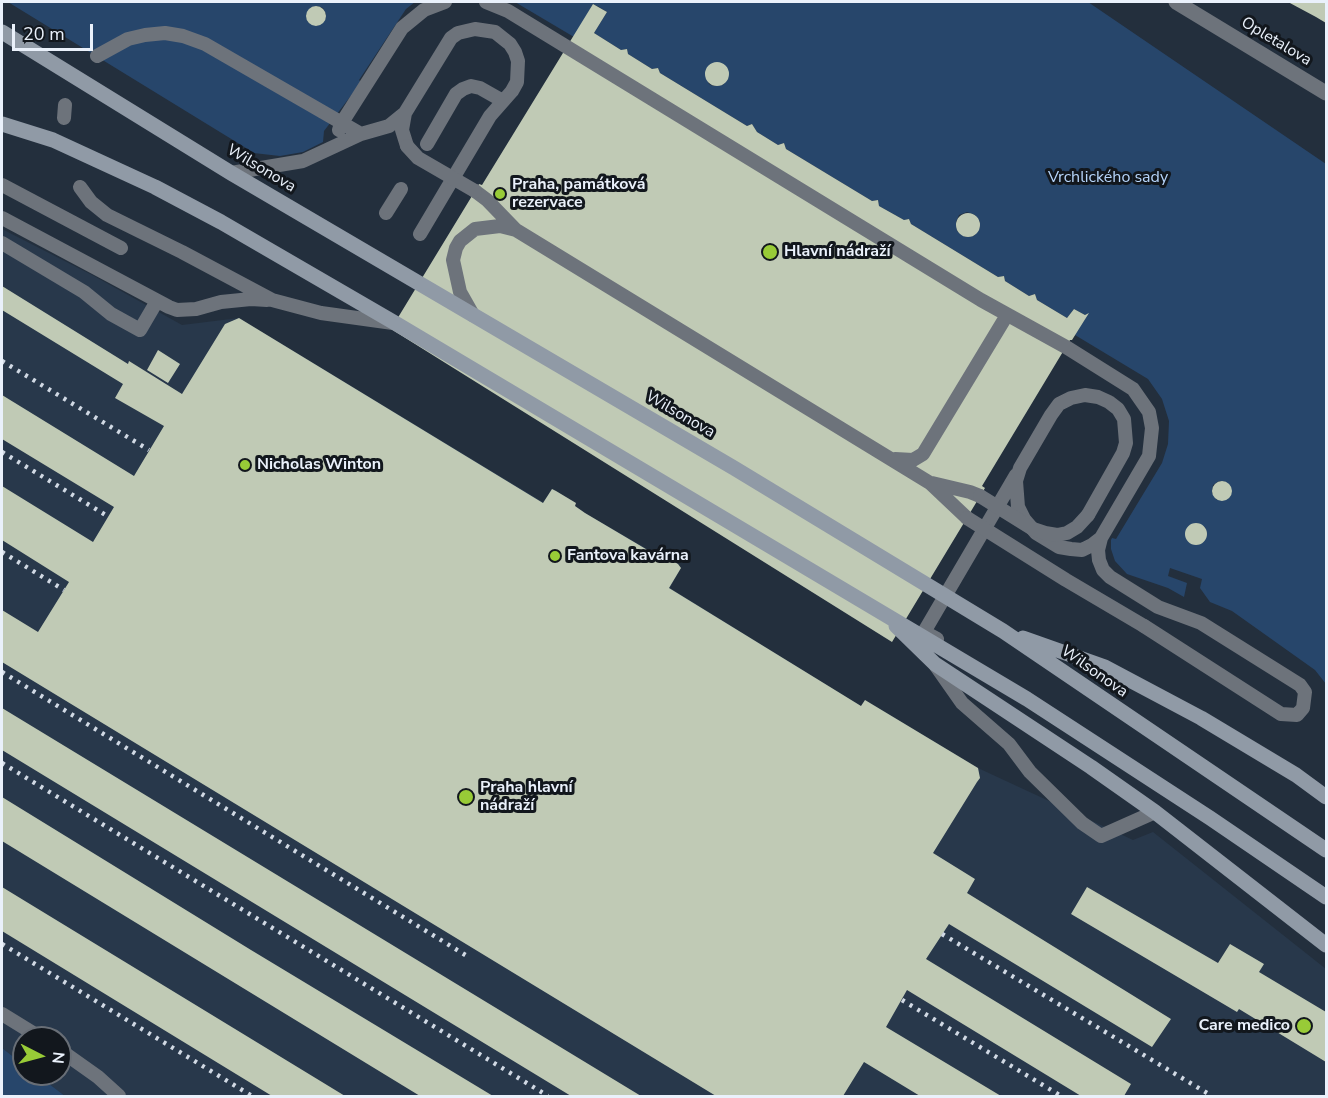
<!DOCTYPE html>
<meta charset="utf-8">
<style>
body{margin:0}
#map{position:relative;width:1328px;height:1098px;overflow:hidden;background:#232f3d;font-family:"Nunito Sans",sans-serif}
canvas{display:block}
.frame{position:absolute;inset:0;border:3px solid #eaf1fb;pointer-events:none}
.north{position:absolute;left:12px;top:1026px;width:60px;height:60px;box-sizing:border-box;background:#12171d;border:2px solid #686e76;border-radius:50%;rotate:96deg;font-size:16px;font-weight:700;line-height:24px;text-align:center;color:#eaf1fb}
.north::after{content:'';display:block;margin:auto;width:21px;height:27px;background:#98cb37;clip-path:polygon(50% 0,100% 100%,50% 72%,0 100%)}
.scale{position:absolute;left:12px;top:24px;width:81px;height:27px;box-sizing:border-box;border:3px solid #eaf1fb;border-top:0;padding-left:8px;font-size:18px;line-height:21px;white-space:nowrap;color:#eaf1fb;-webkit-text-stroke:4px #12171d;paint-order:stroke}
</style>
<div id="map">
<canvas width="1328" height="1098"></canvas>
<div class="frame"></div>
<div class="north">N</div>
<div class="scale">20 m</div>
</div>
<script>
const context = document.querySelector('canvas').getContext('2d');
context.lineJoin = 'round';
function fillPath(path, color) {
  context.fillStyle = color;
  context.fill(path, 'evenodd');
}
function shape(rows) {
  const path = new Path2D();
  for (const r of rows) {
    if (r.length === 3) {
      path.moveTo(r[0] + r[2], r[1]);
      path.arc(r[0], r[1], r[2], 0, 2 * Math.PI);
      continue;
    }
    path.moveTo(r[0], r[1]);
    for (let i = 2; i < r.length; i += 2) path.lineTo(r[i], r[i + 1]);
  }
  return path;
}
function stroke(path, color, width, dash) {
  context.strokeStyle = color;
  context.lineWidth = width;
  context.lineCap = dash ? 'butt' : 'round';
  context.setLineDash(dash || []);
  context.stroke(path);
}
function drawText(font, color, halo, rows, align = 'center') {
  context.font = font + ' "Nunito Sans",sans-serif';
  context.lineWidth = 6;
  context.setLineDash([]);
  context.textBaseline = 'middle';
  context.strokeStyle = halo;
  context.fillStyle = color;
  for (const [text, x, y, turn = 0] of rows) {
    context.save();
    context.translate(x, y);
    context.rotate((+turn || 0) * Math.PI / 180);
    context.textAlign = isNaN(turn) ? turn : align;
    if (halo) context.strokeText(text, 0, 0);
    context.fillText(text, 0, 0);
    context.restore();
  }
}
const built = shape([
 [2,229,94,276,182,325,239,318,543,502,552,489,556,491,576,503,575,506,585,513,656,554,662,555,678,564,681,568,670,588,861,706,865,700,978,768,1133,840,1153,832,1326,969,1326,1096,65,1096,36,1074,60,1074,60,1038,24,1038,24,1065,2,1048]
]);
const green = shape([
 [8,2,415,2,406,9,359,80,361,82,359,85,324,131,323,142,303,152,280,156,245,152,246,148],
 [317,6,323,8,326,14,325,20,317,26,308,22,306,16,310,8],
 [515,2,1088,2,1326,164,1326,684,1315,670,1232,611,1210,602,1200,588,1202,579,1170,568,1168,576,1187,583,1184,597,1168,588,1127,574,1115,561,1111,549,1111,540,1112,538,1116,539,1162,463,1168,444,1169,421,1162,399,1148,379,1075,335,1088,314,1085,315,1074,309,1067,318,1037,300,1035,294,1029,296,1005,281,1004,276,998,277,911,224,909,219,904,220,879,206,878,200,872,201,786,149,784,143,778,145,757,132,752,124,747,126,660,73,658,68,652,69,628,54,627,49,621,50,594,33,607,12,599,7,593,4,574,37],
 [714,63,722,64,728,70,728,78,723,85,713,86,709,84,706,77,707,69],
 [967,212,975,215,980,222,980,227,974,236,965,237,957,231,956,222,959,215],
 [1219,481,1226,482,1231,488,1231,495,1224,500,1217,500,1212,493,1213,485],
 [1197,523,1205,527,1207,534,1203,542,1197,545,1188,541,1186,534,1190,525],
 [2,1048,24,1065,24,1074,36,1074,65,1096,2,1096]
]);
const building = shape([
 [1288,2,1326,2,1326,23,1316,17],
 [593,4,607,12,594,33,621,50,627,49,628,54,652,69,658,68,660,73,747,126,752,124,757,132,778,145,784,143,786,149,872,201,878,200,879,206,904,220,909,219,911,224,998,277,1004,276,1005,281,1029,296,1035,294,1037,300,1067,318,1074,309,1085,315,1089,313,1072,340,1070,340,982,486,985,488,892,642,391,329,475,191,479,184,482,185],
 [316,16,10],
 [717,74,12],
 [968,225,12],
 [2,286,128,364,129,361,182,394,225,324,239,318,543,503,552,489,556,491,576,503,575,506,585,513,656,555,662,555,678,564,681,568,669,588,861,706,865,700,978,768,980,778,977,782,933,853,975,879,967,893,1171,1019,1152,1047,949,924,926,959,1131,1084,1124,1096,1081,1096,907,990,886,1027,1001,1096,920,1096,864,1062,843,1096,716,1096,2,662,2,610,38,632,69,582,2,540,2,486,93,542,114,507,2,439,2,395,134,476,164,426,115,398,123,384,2,310],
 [158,350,180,364,168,383,147,370],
 [1222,491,10],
 [1196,534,11],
 [2,708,641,1096,571,1096,2,750],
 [2,797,251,950,493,1096,420,1096,2,841],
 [2,887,345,1096,272,1096,2,931],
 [1087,887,1218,963,1230,944,1264,964,1259,972,1326,1012,1326,1062,1239,1009,1237,1012,1071,914]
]);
const service = shape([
 [486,2,508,11,981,300,1066,347,1133,389,1149,412,1152,428,1149,456,1101,538,1092,545,1082,550,1071,549,1059,547,1036,533,1024,519,1018,507,1016,481,1020,468,1051,415,1059,404,1071,398,1085,395,1098,397,1109,402,1118,409,1124,419,1126,443,1123,453,1088,515],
 [97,56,128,39,145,35,165,33,183,36,205,44,361,134],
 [405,113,402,130,407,146],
 [64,118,65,105],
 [339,130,341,124,402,28,424,10,445,2],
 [427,144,456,94,463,89,471,86,480,88,503,101],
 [231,173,303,161,361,134,389,126,405,113,451,38,458,33,475,29,495,32,510,44,515,52,518,61,517,82,512,91,490,116,420,234],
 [2,185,121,248],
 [80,187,91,202,107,215,182,252,272,300,321,313,393,323],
 [475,191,487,200,516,230],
 [386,213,401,189],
 [2,218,169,307,177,310,196,309,221,302,251,299,267,300],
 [2,243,84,292,111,314,140,330,157,301],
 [473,315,460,292,453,260,456,248,460,241,475,229,500,226,516,230,930,483,967,518],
 [895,459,913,460,923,454,1007,315],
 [932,483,970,492,980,496],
 [1101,538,1098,550,1099,560,1103,570,1110,577,1158,607,1201,623,1300,685,1305,692,1303,708,1297,715,1281,714,1144,626],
 [937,639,924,632,1016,475],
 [936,666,962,703,1009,744,1030,772,1082,823,1101,836,1155,812],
 [2,1014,41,1038],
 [60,1050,98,1077,119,1096]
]);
const minor = shape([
 [1176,2,1326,93]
]);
const secondary = shape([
 [2,32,231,173,734,468,1003,631,1326,850],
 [2,124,53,140,155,187,221,222,395,323,1027,699,1210,818,1326,897],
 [896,626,935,664,1091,767,1155,812,1326,945],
 [1023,638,1105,667,1201,718,1296,775,1326,797]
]);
const rail = shape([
 [2,361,149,450],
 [2,452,109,517],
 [2,552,64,590],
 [2,672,467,956],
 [2,763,548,1096],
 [942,934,1212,1096],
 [2,944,252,1096],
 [902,1000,1061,1096]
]);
const serviceBridge = shape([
 [407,146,418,158,475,191],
 [980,496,1033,529,1045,533,1057,535,1067,533,1077,527,1088,515],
 [967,518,1066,580,1144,626]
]);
const markers = [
 [500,194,6,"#98cb37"],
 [770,252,8,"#98cb37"],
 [245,465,6,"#98cb37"],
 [555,556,6,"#98cb37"],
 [466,797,8,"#98cb37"],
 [1304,1026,8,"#98cb37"]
];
const streetNames = [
 ["Opletalova",1276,42,31],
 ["Wilsonova",261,169,31],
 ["Wilsonova",680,415,30],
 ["Wilsonova",1094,672,35]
];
const parkNames = [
 ["Vrchlického sady",1108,178]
];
const poiNames = [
 ["Praha, památková",512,185],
 ["rezervace",512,203],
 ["Hlavní nádraží",784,252],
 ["Nicholas Winton",257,465],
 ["Fantova kavárna",567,556],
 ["Praha hlavní",480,788],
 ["nádraží",480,806],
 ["Care medico",1290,1026,"right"]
];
fillPath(built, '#28384b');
fillPath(green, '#27466b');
fillPath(building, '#c0cab5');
stroke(service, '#6d737b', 14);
stroke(minor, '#6d737b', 15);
stroke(secondary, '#909aa6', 15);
stroke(rail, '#d1d9e4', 4.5, [3, 6]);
stroke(serviceBridge, '#6d737b', 14);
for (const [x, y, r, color] of markers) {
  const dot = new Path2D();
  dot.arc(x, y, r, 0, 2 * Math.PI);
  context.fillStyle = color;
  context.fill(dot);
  stroke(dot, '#12171d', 2);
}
drawText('16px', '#eaf1fb', '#12171d', streetNames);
drawText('16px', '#b7d6fc', '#12171d', parkNames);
drawText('bold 16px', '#eaf1fb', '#12171d', poiNames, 'left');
</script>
